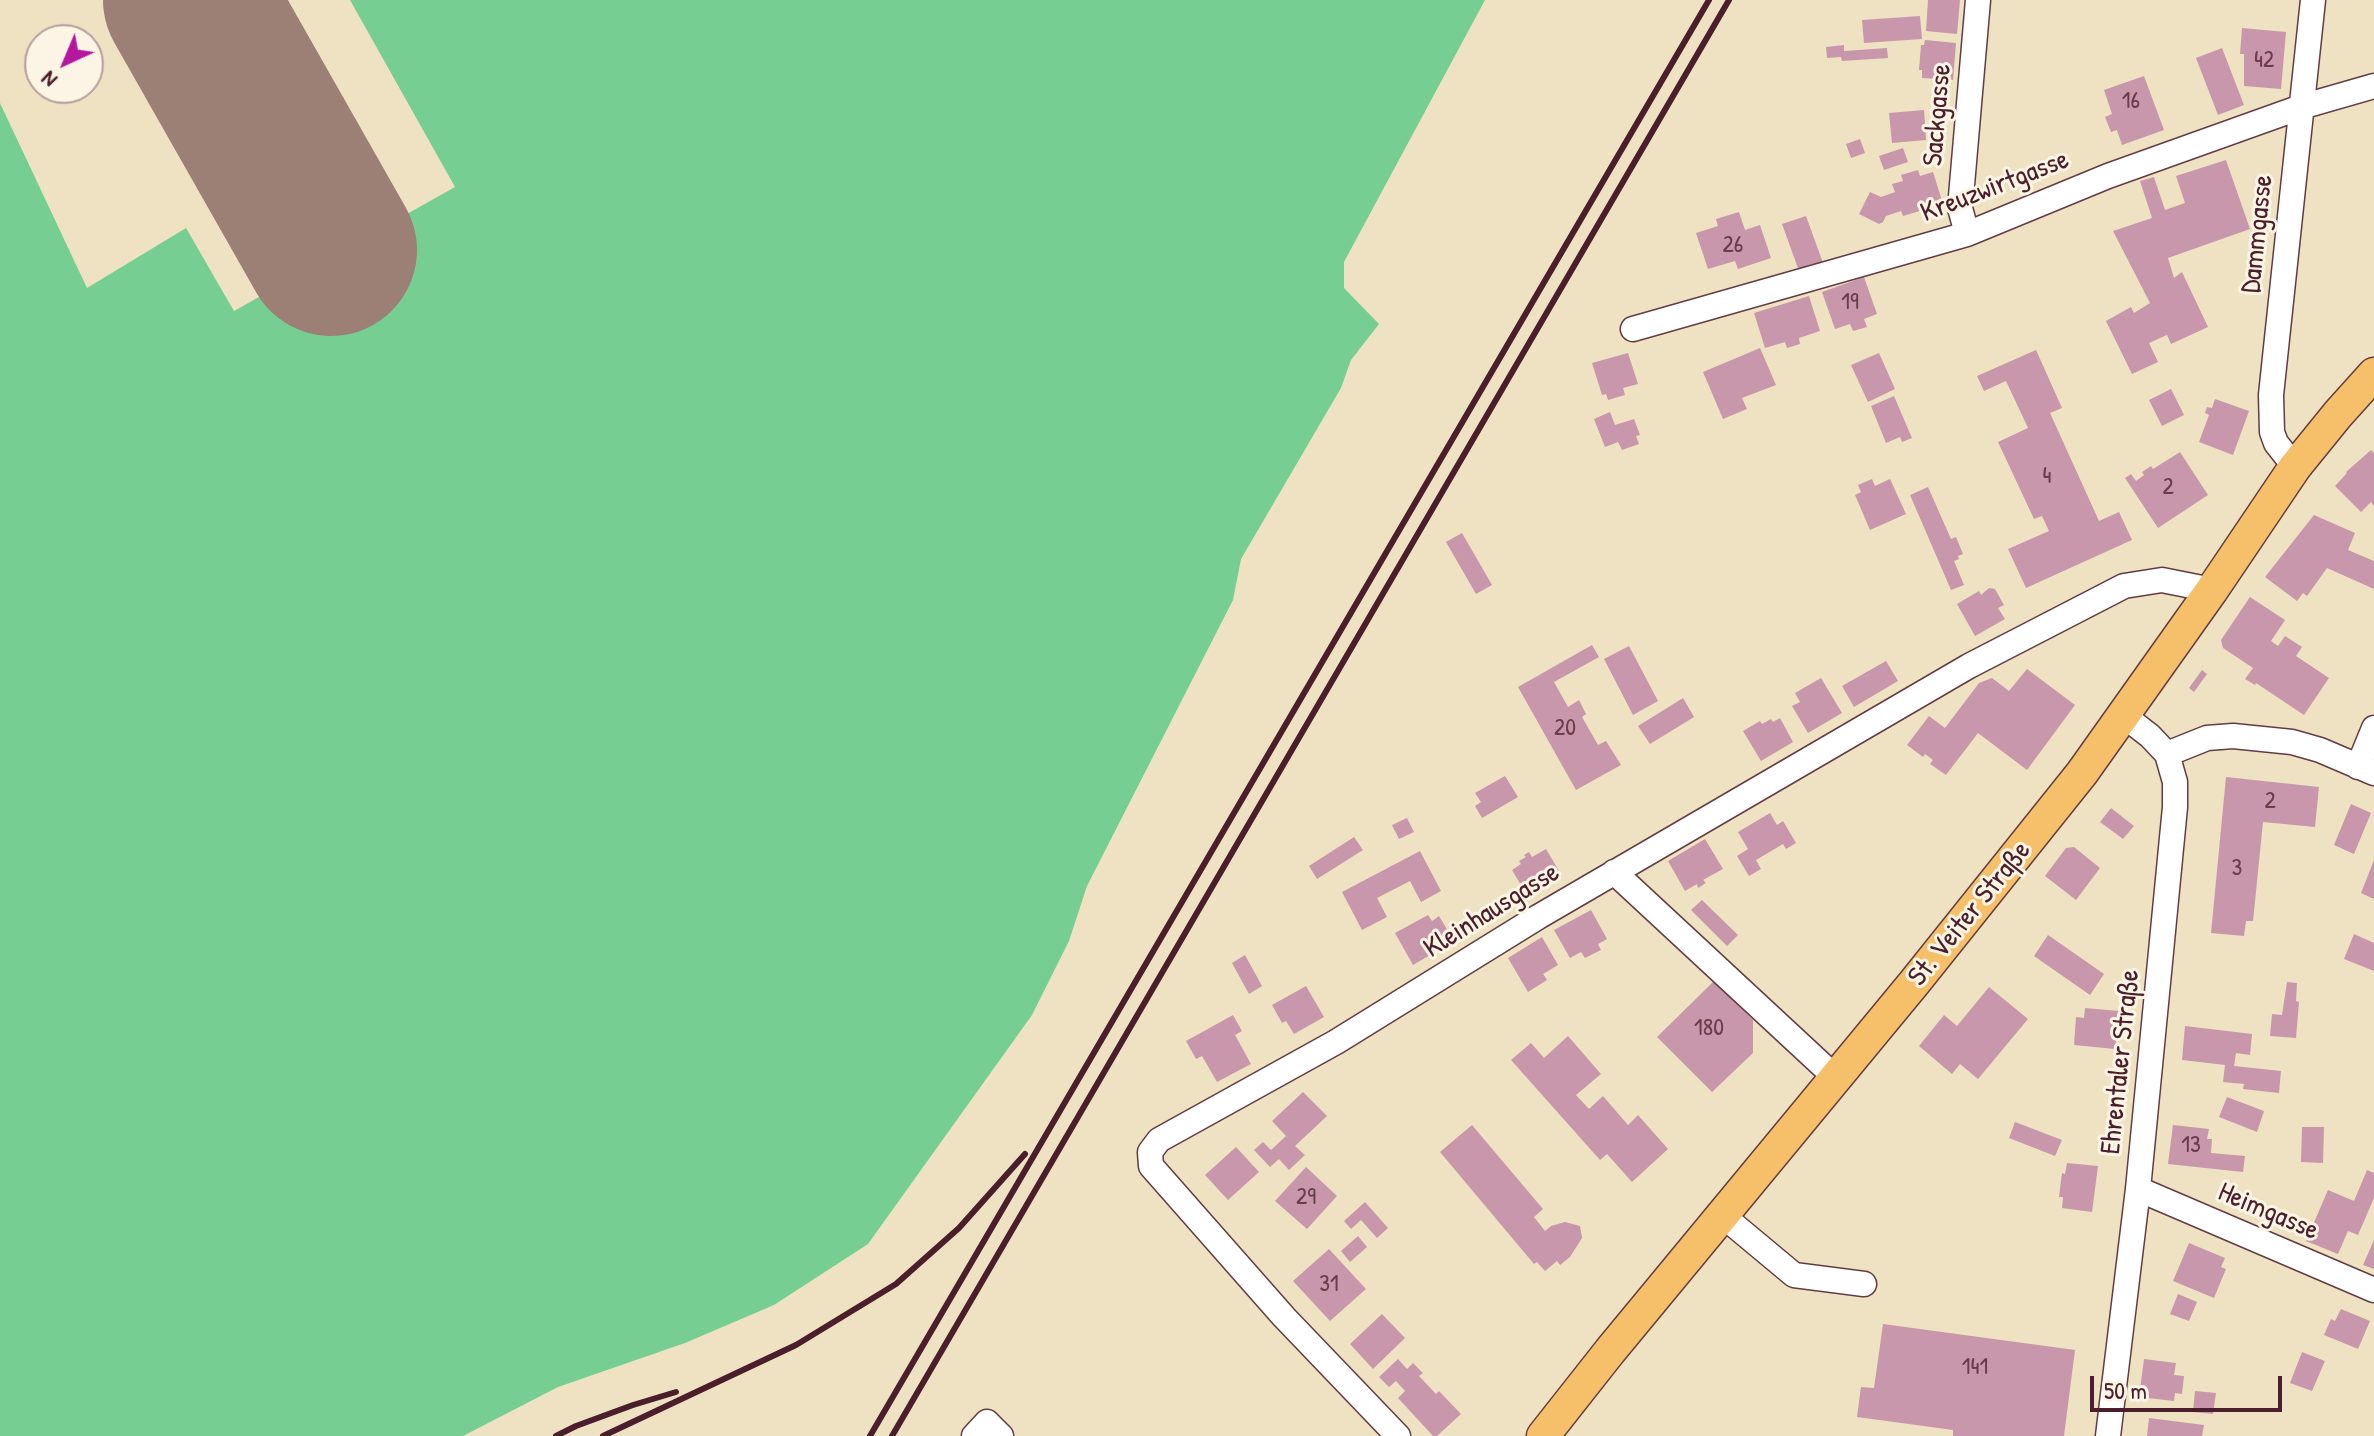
<!DOCTYPE html>
<meta charset="utf-8">
<style>
body{margin:0}
#map{position:relative;width:2374px;height:1436px;overflow:hidden;background:#eee2c2;font-family:"Patrick Hand",sans-serif}
canvas{display:block}
.north{position:absolute;left:24px;top:24px;width:80px;height:80px;box-sizing:border-box;background:#fcf5e5;border:2px solid #b59f9b;border-radius:50%;rotate:224deg;font-size:22px;font-weight:700;line-height:32px;text-align:center;color:#4a1f2b}
.north::after{content:'';display:block;margin:auto;width:28px;height:36px;background:#b5179e;clip-path:polygon(50% 0,100% 100%,50% 72%,0 100%)}
.scale{position:absolute;left:2090px;top:1376px;width:192px;height:36px;box-sizing:border-box;border:4px solid #4a1f2b;border-top:0;padding-left:10px;font-size:24px;line-height:28px;white-space:nowrap;color:#4a1f2b;-webkit-text-stroke:6px #fcf5e5;paint-order:stroke}
</style>
<div id="map">
<canvas width="2374" height="1436"></canvas>
<div class="north">N</div>
<div class="scale">50 m</div>
</div>
<script>
const context = document.querySelector('canvas').getContext('2d');
context.lineJoin = 'round';
function fillPath(path, color) {
  context.fillStyle = color;
  context.fill(path, 'evenodd');
}
function shape(rows) {
  const path = new Path2D();
  for (const r of rows) {
    path.moveTo(r[0], r[1]);
    for (let i = 2; i < r.length; i += 2) path.lineTo(r[i], r[i + 1]);
  }
  return path;
}
function stroke(path, color, width, dash) {
  context.strokeStyle = color;
  context.lineWidth = width;
  context.lineCap = dash ? 'butt' : 'round';
  context.setLineDash(dash || []);
  context.stroke(path);
}
function drawText(font, color, halo, rows, align = 'center') {
  context.font = font + ' "Patrick Hand",sans-serif';
  context.lineWidth = 6;
  context.setLineDash([]);
  context.textBaseline = 'middle';
  context.strokeStyle = halo;
  context.fillStyle = color;
  for (const [text, x, y, turn = 0] of rows) {
    context.save();
    context.translate(x, y);
    context.rotate((+turn || 0) * Math.PI / 180);
    context.textAlign = isNaN(turn) ? turn : align;
    if (halo) context.strokeText(text, 0, 0);
    context.fillText(text, 0, 0);
    context.restore();
  }
}
const green = shape([
 [350,0,1485,0,1344,262,1344,288,1379,324,1351,360,1341,388,1241,559,1233,600,1087,886,1069,941,1032,1015,868,1244,774,1305,685,1343,558,1387,463,1436,0,1436,0,103,87,288,186,228,234,311,455,187]
]);
const runway = shape([
 [189,0,331,250]
]);
const building = shape([
 [1928,0,1960,0,1957,34,1926,31],
 [1920,16,1922,39,1864,43,1862,20],
 [2242,28,2286,32,2281,89,2244,86,2244,54,2240,54],
 [1925,40,1956,43,1953,80,1922,78,1922,70,1919,70,1921,45,1924,45],
 [1844,45,1844,51,1887,48,1888,58,1842,61,1841,57,1827,58,1826,47],
 [2222,48,2244,105,2218,115,2196,58],
 [2144,76,2164,130,2122,145,2117,130,2111,132,2105,117,2112,114,2104,90],
 [1924,110,1926,140,1892,143,1889,113],
 [1860,139,1865,153,1851,158,1846,144],
 [1903,148,1908,162,1884,170,1879,156],
 [2226,160,2250,229,2168,258,2174,278,2182,272,2208,327,2171,344,2167,335,2149,343,2158,362,2132,374,2106,321,2131,307,2134,313,2150,303,2113,231,2152,218,2140,181,2154,177,2165,210,2185,203,2176,176],
 [1918,170,1920,176,1933,172,1943,204,1903,216,1901,211,1886,216,1883,222,1879,224,1859,214,1870,192,1881,197,1895,192,1892,184,1903,181,1901,175],
 [1739,212,1745,230,1760,225,1771,258,1738,269,1735,261,1708,269,1696,233,1718,226,1716,219],
 [1806,216,1823,263,1799,271,1782,224],
 [1864,277,1877,314,1864,319,1867,327,1853,331,1850,324,1835,329,1822,292],
 [1809,296,1820,331,1799,338,1800,344,1787,348,1785,342,1765,348,1754,313],
 [1760,348,1776,385,1742,398,1747,409,1723,419,1703,372],
 [2036,350,2062,408,2050,413,2099,521,2119,512,2132,540,2026,588,2008,549,2049,531,2042,516,2034,519,1998,442,2028,428,2006,381,1984,391,1977,376],
 [1628,353,1638,384,1623,388,1625,395,1608,400,1606,394,1602,395,1592,363],
 [1879,353,1895,389,1868,402,1851,365],
 [2171,389,2184,415,2162,426,2149,400],
 [1894,396,1912,438,1902,442,1900,437,1886,443,1871,406],
 [2215,399,2249,411,2233,455,2199,442,2209,415,2205,413,2207,407,2212,408],
 [1610,412,1615,425,1634,419,1640,435,1636,436,1639,444,1622,450,1618,442,1605,447,1594,419],
 [2371,450,2374,453,2374,506,2371,502,2361,512,2335,486,2347,473,2346,472],
 [2180,452,2208,495,2158,528,2125,478,2131,474,2136,481,2144,475,2142,472,2151,466,2153,469],
 [1872,479,1875,486,1890,479,1906,514,1870,530,1855,495,1861,492,1858,485],
 [1928,487,1951,539,1956,537,1963,554,1958,556,1959,559,1954,561,1964,585,1951,590,1910,495],
 [2314,515,2355,533,2348,550,2374,561,2374,589,2327,568,2307,596,2303,593,2297,601,2265,577],
 [1462,533,1492,585,1476,594,1446,542],
 [1989,588,1995,589,2004,605,1998,608,2005,619,1975,636,1957,604,1979,591,1981,595],
 [2250,597,2285,620,2271,641,2278,646,2285,636,2302,647,2296,656,2329,678,2304,715,2256,683,2255,685,2245,679,2253,668,2223,648,2221,640],
 [1592,645,1599,657,1554,682,1568,707,1579,700,1586,714,1582,717,1598,745,1606,741,1621,765,1576,790,1518,687],
 [1629,646,1658,701,1633,715,1604,659],
 [1886,661,1898,681,1854,707,1842,686],
 [2027,669,2075,705,2027,770,1978,733,1946,775,1930,764,1933,760,1925,754,1923,757,1907,745,1929,716,1945,728,1979,683,1992,678,2009,691],
 [2202,670,2207,674,2194,692,2189,688],
 [1821,678,1842,713,1808,733,1792,706,1800,702,1795,693],
 [1683,698,1694,717,1650,744,1638,726],
 [1780,718,1793,742,1761,761,1743,731,1760,721,1762,724,1771,719,1773,722],
 [1505,776,1518,797,1482,818,1475,806,1481,802,1475,793],
 [2226,777,2319,787,2315,827,2263,822,2253,921,2246,921,2244,936,2211,933],
 [2351,804,2371,813,2354,854,2334,845],
 [2111,808,2134,826,2123,839,2100,822],
 [1770,813,1777,825,1783,821,1796,843,1786,849,1783,844,1756,860,1761,869,1749,876,1737,856,1748,849,1738,832],
 [1407,818,1414,832,1399,839,1392,825],
 [1354,837,1363,850,1317,879,1309,866],
 [1705,839,1723,869,1703,880,1706,883,1698,888,1697,884,1685,891,1668,861],
 [2074,847,2100,868,2076,900,2045,876,2066,848],
 [1546,849,1562,876,1528,897,1512,870,1521,864,1519,861,1526,857,1524,855,1529,852,1532,857],
 [1420,851,1441,891,1421,902,1410,881,1377,898,1387,917,1362,930,1342,892],
 [2374,860,2374,899,2361,893],
 [1702,900,1738,935,1727,946,1691,910],
 [1591,910,1607,939,1598,944,1601,950,1585,958,1581,952,1570,958,1554,930],
 [1428,915,1432,921,1439,916,1454,941,1413,965,1395,933],
 [2354,934,2374,943,2374,971,2344,959],
 [2048,935,2104,974,2090,995,2034,956],
 [1542,937,1558,965,1543,974,1547,980,1528,992,1508,958],
 [1245,955,1262,986,1249,994,1232,963],
 [1714,981,1753,1020,1753,1053,1712,1092,1657,1037],
 [2287,982,2297,983,2296,1001,2299,1002,2296,1038,2270,1036,2272,1014,2282,1015],
 [1306,986,1324,1017,1294,1034,1286,1021,1282,1023,1272,1005],
 [1989,987,2028,1019,1978,1079,1960,1064,1952,1074,1919,1046,1944,1015,1957,1026],
 [2085,1008,2119,1011,2115,1049,2074,1045,2076,1017,2084,1018],
 [1233,1015,1242,1031,1235,1035,1251,1064,1217,1082,1202,1056,1196,1059,1186,1041],
 [2185,1026,2252,1034,2250,1055,2236,1053,2234,1066,2281,1071,2279,1093,2243,1089,2244,1084,2223,1082,2225,1065,2182,1060],
 [1568,1036,1601,1074,1576,1095,1589,1109,1603,1096,1628,1125,1638,1115,1668,1149,1632,1182,1607,1154,1600,1160,1511,1060,1531,1043,1544,1058],
 [1303,1092,1327,1116,1295,1146,1305,1155,1289,1170,1279,1159,1270,1167,1254,1150,1263,1142,1271,1150,1286,1136,1272,1121],
 [2227,1097,2264,1111,2257,1132,2219,1117],
 [2015,1122,2062,1140,2055,1156,2009,1138],
 [1472,1125,1543,1209,1534,1217,1545,1231,1551,1226,1565,1222,1580,1226,1582,1238,1570,1257,1560,1265,1557,1261,1545,1271,1537,1262,1534,1264,1440,1152],
 [2173,1125,2209,1129,2207,1139,2212,1139,2211,1153,2245,1156,2243,1172,2168,1164],
 [2302,1127,2324,1127,2323,1163,2301,1162],
 [1236,1147,1259,1172,1228,1200,1205,1175],
 [2067,1163,2098,1166,2092,1212,2062,1208,2063,1197,2059,1197,2062,1173,2065,1174],
 [1306,1167,1337,1196,1307,1229,1275,1201],
 [2367,1170,2374,1173,2374,1198,2358,1235,2348,1231,2338,1254,2306,1241,2328,1190,2354,1201],
 [1365,1202,1388,1228,1377,1238,1361,1220,1351,1229,1344,1221],
 [1358,1236,1367,1247,1350,1262,1341,1251],
 [2374,1240,2374,1269,2363,1265],
 [2189,1243,2225,1258,2221,1267,2226,1269,2214,1298,2173,1281],
 [1329,1249,1366,1289,1330,1321,1293,1281],
 [2178,1294,2197,1302,2189,1321,2170,1314],
 [2341,1309,2370,1321,2358,1349,2324,1335,2331,1319,2335,1321],
 [1382,1314,1405,1338,1373,1369,1350,1344],
 [1883,1324,2075,1350,2064,1436,1953,1436,1953,1430,1857,1417,1861,1387,1874,1388],
 [2302,1352,2325,1361,2312,1391,2290,1383],
 [1398,1359,1407,1369,1413,1363,1423,1373,1419,1376,1436,1394,1439,1391,1461,1414,1437,1436,1433,1436,1398,1398,1405,1391,1396,1381,1389,1387,1379,1377],
 [2144,1359,2176,1363,2174,1375,2184,1376,2182,1394,2175,1393,2174,1401,2139,1397],
 [2195,1391,2216,1393,2213,1414,2193,1412],
 [2149,1418,2204,1425,2202,1436,2147,1436]
]);
const minor = shape([
 [1967,234,1960,208,1978,0],
 [1633,329,1967,234,2108,176,2301,107,2374,86],
 [2295,467,2276,443,2272,432,2271,395,2313,0],
 [2167,754,2207,738,2233,736,2292,742,2320,750,2374,773],
 [2358,767,2374,728],
 [1614,872,1836,1078],
 [2138,1189,2374,1290],
 [1722,1215,1794,1275,1864,1284],
 [974,1436,987,1422,1001,1436],
 [1398,1436,1284,1317,1151,1166,1150,1152,1159,1140,1336,1042,1538,917,1969,666,2124,586,2162,580,2212,590],
 [2108,1436,2138,1189,2175,807,2175,782,2167,754,2150,736,2123,715]
]);
const major = shape([
 [1543,1436,1610,1351,1914,983,2082,773,2212,590,2295,467,2338,414,2374,374]
]);
const rail = shape([
 [556,1436,576,1426,633,1405,676,1392],
 [603,1436,796,1345,896,1284,959,1228,1025,1154],
 [870,1436,1709,0],
 [892,1436,1729,0]
]);
const numberNames = [
 ["42",2264,61],
 ["16",2131,102],
 ["26",1733,246],
 ["19",1850,303],
 ["4",2047,477],
 ["2",2168,488],
 ["20",1565,729],
 ["2",2270,802],
 ["3",2237,869],
 ["180",1709,1029],
 ["13",2191,1146],
 ["29",1306,1198],
 ["31",1329,1285],
 ["141",1975,1368]
];
const streetNames = [
 ["Sackgasse",1938,115,-85],
 ["Kreuzwirtgasse",1995,187,-21],
 ["Dammgasse",2258,234,-84],
 ["Kleinhausgasse",1492,911,-32],
 ["St. Veiter Straße",1970,914,-51],
 ["Ehrentaler Straße",2121,1062,-84],
 ["Heimgasse",2268,1212,23]
];
fillPath(green, '#77ce93');
stroke(runway, '#9c8076', 172);
fillPath(building, '#c897ac');
stroke(minor, '#633c42', 27);
stroke(major, '#633c42', 35);
stroke(minor, '#fff', 24);
stroke(major, '#f6c06b', 32);
stroke(rail, '#4a1f2b', 6);
drawText('24px', '#6a3d4b', null, numberNames);
drawText('28px', '#4a1f2b', '#fcf5e5', streetNames);
</script>
